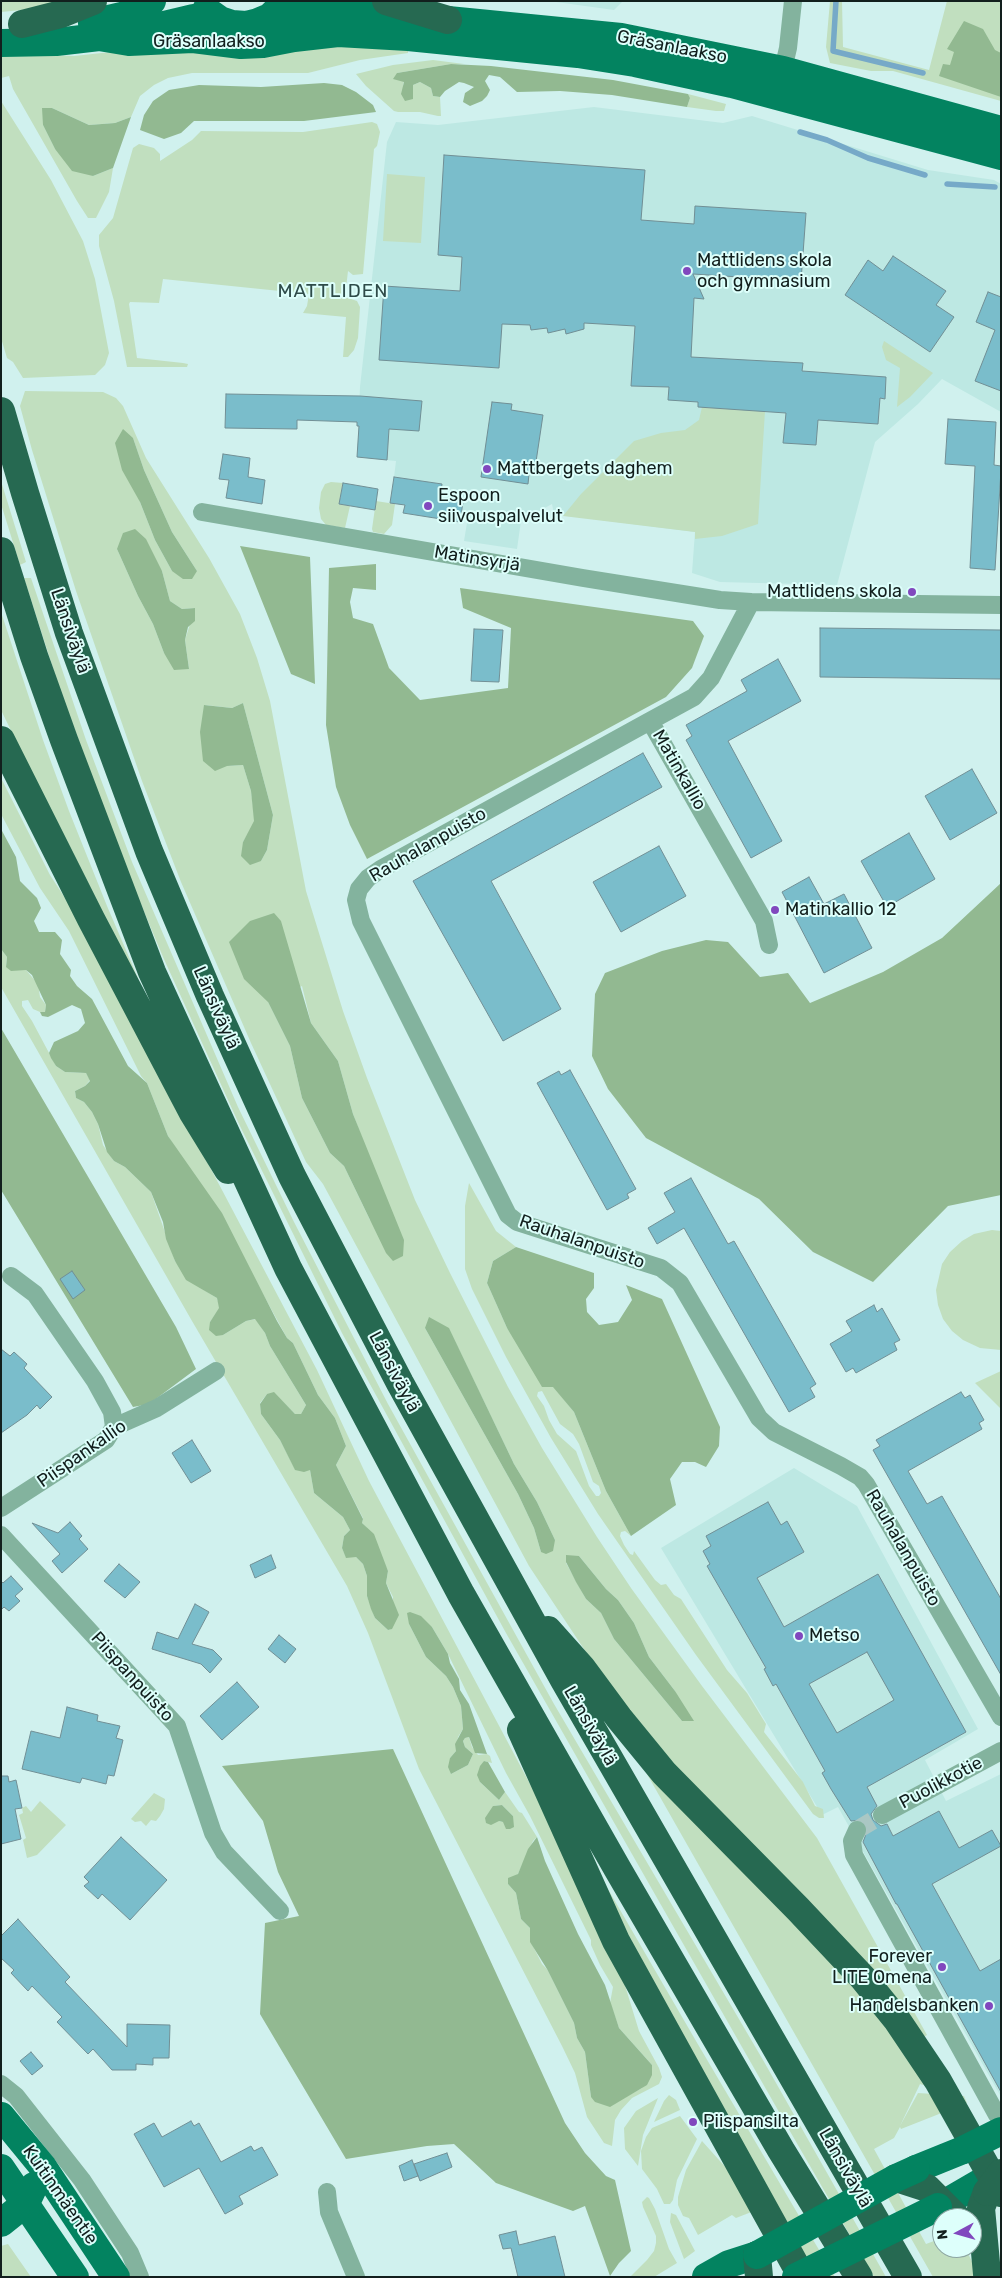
<!DOCTYPE html>
<meta charset="utf-8">
<style>
body{margin:0}
#map{position:relative;width:1002px;height:2278px;overflow:hidden;background:#d0f1ee;font-family:Rubik,sans-serif}
canvas{display:block}
.frame{position:absolute;inset:0;border:2px solid #121f1d;pointer-events:none}
.north{position:absolute;left:932px;top:2208px;width:50px;height:50px;box-sizing:border-box;background:#ddfffb;border:1px solid #8ca5a2;border-radius:50%;rotate:264deg;font-size:14px;font-weight:700;line-height:20px;text-align:center;color:#121f1d}
.north::after{content:'';display:block;margin:auto;width:18px;height:22px;background:#8148be;clip-path:polygon(50% 0,100% 100%,50% 72%,0 100%)}
</style>
<div id="map">
<canvas width="1002" height="2278"></canvas>
<div class="frame"></div>
<div class="north">N</div>
</div>
<script>
const context = document.querySelector('canvas').getContext('2d');
context.lineJoin = 'round';
function fillPath(path, color) {
  context.fillStyle = color;
  context.fill(path, 'evenodd');
}
function shape(rows) {
  const path = new Path2D();
  for (const r of rows) {
    path.moveTo(r[0], r[1]);
    for (let i = 2; i < r.length; i += 2) path.lineTo(r[i], r[i + 1]);
  }
  return path;
}
function stroke(path, color, width, dash) {
  context.strokeStyle = color;
  context.lineWidth = width;
  context.lineCap = dash ? 'butt' : 'round';
  context.setLineDash(dash || []);
  context.stroke(path);
}
function drawText(font, color, halo, rows, align = 'center') {
  context.font = font + ' Rubik,sans-serif';
  context.lineWidth = 4;
  context.setLineDash([]);
  context.textBaseline = 'middle';
  context.strokeStyle = halo;
  context.fillStyle = color;
  for (const [text, x, y, turn = 0] of rows) {
    context.save();
    context.translate(x, y);
    context.rotate((+turn || 0) * Math.PI / 180);
    context.textAlign = isNaN(turn) ? turn : align;
    if (halo) context.strokeText(text, 0, 0);
    context.fillText(text, 0, 0);
    context.restore();
  }
}
const built = shape([
 [549,1,623,1,614,10],
 [594,107,723,123,752,116,928,170,994,180,1001,184,1001,412,942,379,918,404,875,442,837,585,720,582,692,573,695,532,554,514,552,504,521,521,517,549,464,541,468,517,461,516,463,502,440,498,442,484,394,477,396,461,357,457,360,387,387,142,396,122,438,125],
 [794,1468,857,1506,978,1729,925,1760,946,1801,1001,1774,1000,2095,838,1807,822,1815,661,1548]
]);
const green = shape([
 [1,1,66,1,22,10,1,12],
 [830,1,842,1,843,47,929,70,947,1,1001,1,1001,101,893,71,871,71,830,63,826,47],
 [305,45,408,49,408,53,360,60,308,73,192,73,168,78,154,85,140,96,131,117,115,123,89,125,52,108,43,108,43,125,55,149,93,176,113,168,109,192,96,218,88,218,77,201,13,89,9,76,1,78,1,53,74,56,148,48,196,51,237,58],
 [433,60,464,64,451,64,397,73,404,81,403,86,413,99,413,85,420,82,431,88,433,96,440,97,441,116,438,116,420,112,398,112,394,111,366,86,356,74,393,65],
 [688,94,726,104,724,111,716,111,687,107,690,98],
 [1,101,51,180,83,241,95,279,109,353,105,365,95,375,23,378,13,362,7,358,1,338],
 [372,122,377,124,380,132,377,146,374,149,363,274,353,275,348,271,345,297,357,301,360,307,358,338,354,350,348,357,343,357,346,317,303,313,307,306,309,294,163,279,159,303,130,302,129,304,137,358,183,363,188,364,187,367,127,367,114,301,99,246,99,235,113,218,133,148,139,144,154,148,160,154,160,161,192,140,201,131,303,132],
 [387,174,425,177,421,243,383,241],
 [884,341,933,373,910,397,897,407,900,368,886,360,882,347],
 [25,391,103,392,116,398,123,406,146,458,209,558,240,614,257,658,270,701,306,891,343,1011,367,1078,415,1200,450,1273,508,1387,542,1448,597,1537,631,1588,702,1686,817,1838,927,2035,922,2038,719,1817,615,1696,529,1566,323,1184,306,1162,251,1043,181,882,142,781,76,591,32,450,20,406],
 [133,438,144,470,172,532,197,571,172,571,155,540,140,502],
 [117,549,162,571,170,601,182,609,195,608,185,640,189,669,164,653,153,624,138,596],
 [243,703,273,815,267,850,261,861,243,842,255,822,251,791,243,765,227,766,205,705,232,708],
 [302,986,311,1023,338,1061,353,1114,376,1175,370,1220,344,1166,330,1153,302,1098,290,1046,268,1002],
 [425,1328,449,1329,514,1464,537,1502,555,1540,541,1552,534,1528,518,1494],
 [579,1556,606,1589,618,1600,634,1623,649,1657,675,1691,682,1721,614,1639,601,1613,586,1599,566,1563],
 [702,407,765,411,758,524,722,536,695,539,695,532,563,516,581,494,634,441,661,433,685,430,699,420],
 [1,481,26,562,20,565,1,504],
 [331,482,343,483,339,504,350,506,345,528,326,525,321,519,319,508,321,492,325,484],
 [376,501,395,504,392,525,384,534,373,532,372,529],
 [24,578,31,578,86,740,132,862,238,1107,294,1222,388,1404,554,1704,763,2060,886,2277,874,2277,791,2133,506,1633,342,1333,238,1122,163,957,127,871,59,687],
 [1,612,43,740,69,811,107,906,150,1006,77,866,1,710],
 [1,778,50,875,80,921,317,1370,369,1481,547,1816,623,1979,639,2031,659,2068,662,2077,659,2084,632,2098,621,2110,615,2120,612,2146,604,2143,587,2117,575,2073,562,2046,419,1769,368,1633,347,1586,192,1321,1,987,1,949,7,957,6,966,26,970,38,984,40,997,46,1005,45,1012,40,1012,33,1009,28,1000,22,1001,22,1006,32,1021,56,1066,65,1072,86,1073,90,1080,85,1086,75,1091,76,1098,84,1102,92,1112,98,1124,103,1145,114,1161,125,1167,151,1192,175,1261,204,1290,217,1298,220,1308,210,1322,223,1335,246,1321,256,1319,265,1333,270,1346,306,1405,301,1414,295,1414,282,1401,267,1394,260,1403,261,1414,280,1440,295,1469,310,1470,314,1493,343,1517,350,1530,344,1536,342,1548,346,1557,356,1557,363,1564,367,1576,367,1596,375,1618,388,1630,391,1629,393,1597,386,1583,388,1571,366,1527,362,1523,363,1518,336,1465,346,1446,335,1418,318,1395,293,1343,287,1338,264,1296,168,1136,147,1083,141,1076,69,931,40,888,1,814],
 [409,1624,432,1627,448,1654,506,1773,530,1816,591,1940,591,1945,600,1965,613,1987,610,2003,619,2028,652,2065,642,2088,618,2101,591,2097,585,2052,577,2038,574,2023,547,1969,542,1964,531,1942,530,1928,521,1919,516,1893,508,1884,518,1874,533,1841,537,1837,522,1813,519,1812,505,1792,499,1800,480,1782,484,1761,492,1763,490,1756,487,1754,478,1755,472,1747,469,1737,465,1738,463,1741,465,1747,473,1754,468,1765,451,1774,450,1758,456,1751,458,1737,463,1729,461,1706,453,1687,446,1676,426,1657],
 [502,1805,513,1816,503,1822,499,1821,493,1806],
 [469,1183,496,1231,516,1247,493,1261,487,1283,507,1328,574,1412,606,1491,631,1536,625,1531,621,1532,620,1536,624,1545,630,1554,633,1555,634,1551,655,1580,661,1585,666,1584,674,1595,681,1599,727,1670,747,1693,766,1724,764,1732,803,1782,815,1806,823,1809,824,1818,819,1818,813,1814,696,1655,598,1514,551,1438,506,1357,472,1289,465,1269,465,1206],
 [542,1391,560,1424,573,1434,579,1444,593,1482,599,1486,601,1493,599,1496,596,1496,589,1486,576,1451,557,1434,549,1420,544,1406,537,1396,538,1392],
 [992,1230,1001,1231,1001,1350,980,1348,963,1340,952,1331,943,1319,938,1305,936,1290,942,1264,950,1252,962,1241,974,1234],
 [1001,1371,1001,1409,975,1383],
 [639,1760,860,1987,927,2086,920,2084,900,2126,918,2093,964,2096,967,2103,901,2129,900,2127,894,2138,874,2149,926,2244,942,2238,942,2248,965,2248,980,2277,933,2277],
 [154,1793,165,1799,164,1809,160,1816,156,1821,151,1820,146,1826,141,1821,135,1822,131,1819],
 [40,1801,66,1825,37,1855,27,1858,23,1840,26,1838,19,1815,23,1813,22,1808,26,1806,31,1812],
 [594,1865,696,2041,835,2277,813,2277,675,2030],
 [669,2095,676,2100,680,2110,654,2122,664,2101],
 [658,2098,643,2135,638,2166,625,2149,624,2128,636,2111],
 [680,2116,697,2139,677,2180,673,2200,670,2204,664,2204,657,2189,642,2169,641,2151,646,2137,652,2128],
 [702,2141,728,2170,754,2211,736,2218,732,2215,698,2235,689,2218,683,2216,678,2205,678,2197,686,2170],
 [647,2197,649,2198,655,2209,669,2249,677,2263,654,2277,630,2277,647,2260,654,2251,656,2243,656,2236,643,2207,642,2202],
 [671,2213,676,2215,695,2251,684,2259,670,2222],
 [8,2244,31,2277,1,2277,1,2246]
]);
const forest = shape([
 [964,21,983,29,995,50,1001,53,1001,97,939,76,943,64,950,65,954,52,947,49],
 [451,64,491,66,613,80,688,94,690,98,687,107,612,95,560,91,517,92,500,77,489,75,485,81,490,90,487,96,482,101,470,106,463,102,465,93,474,87,464,83,459,82,445,91,440,97,433,96,431,88,420,82,413,85,413,99,405,101,401,94,404,82,393,79,397,73],
 [324,83,342,85,356,92,373,105,376,112,304,121,194,121,181,133,164,139,140,130,144,115,153,101,169,90,199,85,261,87],
 [42,108,52,108,89,125,115,123,131,117,113,168,93,176,72,171,55,149,43,125],
 [123,429,133,438,144,470,172,532,197,571,192,579,183,579,172,571,155,540,140,502,122,470,115,443],
 [135,529,146,539,162,571,170,601,182,609,195,608,195,621,188,627,185,640,189,669,174,670,164,653,153,624,138,596,117,549,123,533],
 [240,546,310,557,315,684,291,674],
 [376,564,376,590,353,588,350,602,353,618,373,624,389,668,420,700,508,688,511,628,463,608,460,588,693,621,704,636,692,668,666,697,367,859,350,825,336,787,326,725,329,568],
 [243,703,273,815,267,850,261,861,250,865,241,856,243,842,254,821,251,791,243,765,227,766,215,771,203,761,200,732,204,705,232,708],
 [1,829,16,857,20,881,37,898,41,908,34,921,39,932,55,932,62,940,60,954,71,970,70,976,77,986,92,999,128,1066,147,1083,168,1136,222,1213,277,1321,287,1338,293,1343,318,1395,335,1418,346,1446,336,1465,363,1519,362,1523,374,1534,388,1571,386,1583,399,1615,392,1629,388,1630,375,1618,371,1609,367,1596,367,1576,363,1564,356,1557,346,1558,342,1548,344,1536,350,1530,343,1517,314,1493,310,1470,304,1472,295,1470,280,1440,261,1414,260,1404,267,1394,274,1392,295,1414,301,1414,306,1405,270,1346,265,1333,255,1319,246,1321,223,1335,216,1336,209,1330,210,1322,219,1308,217,1298,186,1280,175,1261,166,1239,163,1222,151,1192,125,1167,114,1161,107,1152,98,1124,92,1112,84,1102,76,1098,75,1091,85,1086,90,1081,86,1073,65,1072,56,1066,51,1058,49,1053,54,1042,78,1031,85,1023,81,1009,72,1005,48,1017,42,1016,40,1012,45,1012,46,1005,32,975,26,970,11,971,6,967,7,957,1,949],
 [1001,883,1001,1195,948,1206,873,1282,813,1252,759,1199,646,1138,608,1089,592,1056,595,994,605,973,662,951,706,940,728,942,760,977,788,973,810,1003,883,972,942,938],
 [274,913,281,921,311,1023,338,1061,353,1114,404,1240,403,1256,393,1261,386,1253,344,1166,330,1153,302,1098,290,1046,268,1002,244,979,229,942,250,921],
 [1,1028,176,1327,196,1369,149,1404,133,1407,1,1190],
 [516,1247,594,1273,594,1288,586,1299,587,1312,599,1325,618,1322,632,1300,626,1285,662,1299,720,1427,719,1446,706,1467,695,1462,682,1462,670,1479,676,1505,631,1536,606,1491,574,1412,553,1387,542,1387,507,1328,487,1283,493,1261],
 [429,1317,449,1328,514,1464,537,1502,555,1540,553,1551,546,1554,541,1552,534,1528,518,1494,425,1328],
 [566,1555,579,1556,606,1589,618,1600,634,1623,649,1657,675,1691,694,1721,682,1721,614,1639,601,1613,586,1599,576,1582,566,1562],
 [410,1612,421,1616,432,1627,448,1654,450,1663,459,1679,460,1690,469,1704,487,1754,475,1753,469,1737,465,1738,463,1741,465,1747,473,1754,468,1765,451,1774,448,1767,450,1758,456,1751,455,1744,463,1729,461,1706,453,1687,446,1676,426,1657,409,1624,407,1613],
 [393,1749,565,2123,585,2153,606,2176,615,2180,631,2251,619,2263,610,2276,585,2206,573,2211,496,2183,454,2144,427,2146,346,2159,260,2014,265,1923,299,1916,278,1872,263,1821,222,1766],
 [484,1761,488,1762,505,1792,499,1800,480,1782,477,1775,480,1766],
 [502,1805,513,1816,514,1827,510,1829,506,1829,503,1822,499,1821,491,1825,486,1823,485,1818,493,1806],
 [537,1837,545,1861,578,1934,605,1985,619,2028,652,2065,652,2075,647,2085,610,2107,595,2102,591,2097,585,2052,577,2038,574,2023,547,1969,530,1942,530,1928,521,1919,516,1893,508,1884,508,1878,518,1874,528,1849]
]);
const stream = shape([
 [836,1,833,51,923,73],
 [800,132,827,140,868,158,925,175],
 [947,184,995,187]
]);
const building = shape([
 [444,155,645,170,641,220,694,224,695,206,806,213,801,281,693,274,704,299,694,298,691,357,803,363,802,371,886,377,885,399,880,398,878,424,818,420,816,445,783,443,786,413,698,407,698,402,668,400,669,387,631,386,635,326,584,323,584,329,566,334,565,329,548,333,547,328,531,330,530,325,502,324,499,368,379,360,384,286,460,291,462,257,438,255,444,155],
 [893,256,946,291,936,305,954,317,930,352,845,295,868,260,883,271,893,256],
 [988,292,1001,297,1001,391,975,381,995,330,976,322,988,292],
 [226,394,360,396,422,401,419,431,389,429,387,460,357,457,359,426,357,426,357,422,297,420,297,429,225,428,226,394],
 [492,402,512,404,511,410,543,415,534,475,529,474,528,484,481,477,492,402],
 [948,419,996,422,994,465,1001,466,1001,470,995,570,970,568,975,466,945,464,948,419],
 [223,454,250,458,248,477,265,480,262,504,226,498,229,480,219,479,223,454],
 [394,477,442,484,440,498,463,502,460,522,403,513,405,505,390,503,394,477],
 [343,483,378,489,375,510,339,504,343,483],
 [820,628,1001,630,1001,679,820,677,820,628],
 [474,629,503,630,499,682,471,681,474,629],
 [778,659,801,701,728,741,782,841,751,858,686,740,692,736,686,725,747,691,741,680,778,659],
 [643,753,662,787,491,881,561,1009,503,1041,413,881,643,753],
 [972,769,997,813,950,840,925,796,972,769],
 [909,833,935,879,887,907,861,861,909,833],
 [659,846,686,896,621,932,593,882,659,846],
 [809,877,824,904,844,894,872,948,824,973,782,892,809,877],
 [570,1070,636,1189,627,1194,629,1198,607,1210,537,1083,559,1071,561,1075,570,1070],
 [691,1178,728,1244,734,1241,816,1384,810,1388,815,1397,789,1412,684,1228,657,1244,648,1228,675,1212,664,1193,691,1178],
 [72,1271,85,1290,73,1299,60,1279,72,1271],
 [874,1305,877,1312,882,1308,900,1340,894,1343,897,1350,856,1373,853,1368,846,1372,830,1344,852,1331,846,1321,874,1305],
 [1,1349,10,1356,14,1352,27,1364,24,1368,52,1397,40,1409,37,1405,27,1415,1,1433,1,1349],
 [961,1392,965,1398,970,1395,984,1420,979,1423,982,1429,908,1471,927,1504,942,1496,1001,1599,1001,1675,873,1450,880,1446,876,1440,961,1392],
 [192,1440,211,1471,191,1483,172,1453,192,1440],
 [768,1502,781,1525,787,1521,804,1552,757,1578,784,1627,878,1574,966,1732,867,1787,877,1806,871,1814,873,1820,881,1826,887,1824,893,1836,939,1811,959,1848,992,1830,1001,1846,932,1884,980,1971,1001,1959,1001,2092,897,1904,896,1904,863,1842,868,1829,866,1824,861,1820,851,1821,831,1789,822,1773,825,1771,776,1684,773,1686,764,1669,766,1668,707,1566,710,1564,703,1551,711,1546,706,1536,768,1502],
 [867,1652,894,1700,837,1733,809,1684,867,1652],
 [70,1522,82,1536,79,1539,88,1549,62,1573,52,1561,60,1554,32,1523,58,1533,70,1522],
 [271,1555,276,1568,255,1578,250,1565,271,1555],
 [119,1564,140,1582,125,1598,104,1581,119,1564],
 [11,1576,23,1589,15,1596,20,1601,9,1611,4,1607,1,1610,1,1581,3,1583,11,1576],
 [195,1604,209,1612,192,1644,213,1650,222,1659,210,1673,201,1664,152,1649,157,1632,178,1639,195,1604],
 [279,1635,296,1649,285,1663,268,1649,279,1635],
 [237,1682,259,1707,222,1740,200,1716,237,1682],
 [67,1707,98,1715,97,1721,120,1726,116,1738,123,1740,114,1776,108,1775,106,1784,82,1778,80,1783,22,1769,31,1731,60,1738,67,1707],
 [1,1776,8,1776,9,1782,16,1780,22,1808,15,1809,21,1839,1,1844,1,1776],
 [121,1837,167,1880,130,1920,102,1894,98,1899,84,1886,89,1882,84,1877,121,1837],
 [18,1919,70,1977,65,1982,127,2047,127,2024,170,2025,169,2058,153,2058,153,2065,136,2064,136,2070,112,2070,93,2049,88,2054,57,2022,62,2017,32,1986,28,1991,11,1973,14,1970,1,1958,1,1936,18,1919],
 [31,2052,43,2066,32,2075,20,2061,31,2052],
 [191,2121,194,2126,199,2123,221,2162,251,2146,254,2151,262,2147,278,2175,239,2196,243,2204,225,2214,199,2168,164,2187,134,2134,154,2123,162,2137,191,2121],
 [447,2153,452,2167,420,2181,414,2164,447,2153],
 [412,2160,418,2176,404,2181,399,2166,412,2160],
 [516,2231,519,2245,555,2236,565,2277,518,2277,511,2248,503,2249,499,2235,516,2231]
]);
const streetTunnel = shape([
 [857,1830,882,1815]
]);
const street = shape([
 [781,78,788,48,793,1],
 [202,512,583,578,720,600,751,602],
 [650,721,381,869,368,878,359,889,356,900,361,921,508,1215,517,1222,661,1268,680,1283,759,1418,774,1432,841,1466,860,1477,866,1484,1001,1717],
 [769,945,764,921,650,721,694,697,711,678,751,602,1001,605],
 [11,1276,35,1294,95,1381,112,1412,114,1427],
 [1,1508,106,1440,114,1427,157,1408,216,1371],
 [1,1535,177,1726,213,1833,224,1852,280,1911],
 [882,1815,1001,1751],
 [857,1830,852,1841,854,1855,997,2115],
 [1,2084,16,2096,82,2180,130,2253,140,2277],
 [327,2192,329,2212,356,2277]
]);
const primary = shape([
 [337,1,384,15,409,20,448,20,621,37,783,70,1001,130],
 [206,10,220,20,232,24,246,25,258,22,270,17,283,4],
 [270,17,314,14,360,24],
 [92,23,126,15,152,1],
 [99,37,129,42,193,39,241,45,263,44,294,38,338,33,408,37,578,54,635,63,732,84,1001,156],
 [1,43,56,42,99,37,130,33,193,18,220,20],
 [1,2116,43,2167,116,2277],
 [1,2168,75,2277],
 [916,2169,963,2150],
 [938,2207,981,2182],
 [1,2223,26,2203,34,2186],
 [706,2277,729,2264,757,2255]
]);
const highway = shape([
 [386,1,448,20],
 [22,24,61,14,93,1],
 [1,411,25,493,69,633,149,851,210,996,292,1176,400,1383,564,1680,908,2277],
 [1,551,34,656,64,740,152,972,288,1268,461,1594,617,1868,781,2150,859,2277],
 [1,740,91,919,193,1113,228,1170],
 [548,1630,582,1668,619,1718,664,1773,798,1909,863,1978,897,2020,938,2081,1001,2193],
 [521,1730,616,1941,802,2277],
 [896,2178,927,2188,957,2218],
 [987,2192,981,2208,987,2274],
 [757,2255,759,2277]
]);
const primaryBridge = shape([
 [963,2150,1001,2131],
 [757,2255,896,2178,916,2169],
 [796,2277,938,2207]
]);
const highwayBridge = shape([
 [987,2192,1001,2173]
]);
const markers = [
 [687,271,5,"#8148be"],
 [487,469,5,"#8148be"],
 [428,506,5,"#8148be"],
 [912,592,5,"#8148be"],
 [775,910,5,"#8148be"],
 [799,1636,5,"#8148be"],
 [942,1967,5,"#8148be"],
 [989,2006,5,"#8148be"],
 [693,2122,5,"#8148be"]
];
const streetNames = [
 ["Gräsanlaakso",209,42],
 ["Gräsanlaakso",672,47,11],
 ["Matinsyrjä",477,559,9],
 ["Länsiväylä",70,631,71],
 ["Matinkallio",679,770,60],
 ["Rauhalanpuisto",428,845,-30],
 ["Länsiväylä",216,1008,66],
 ["Rauhalanpuisto",582,1242,19],
 ["Länsiväylä",394,1372,62],
 ["Piispankallio",82,1454,-35],
 ["Rauhalanpuisto",903,1548,60],
 ["Piispanpuisto",132,1677,48],
 ["Länsiväylä",590,1726,60],
 ["Puolikkotie",941,1783,-28],
 ["Länsiväylä",845,2168,60],
 ["Kuitinmäentie",60,2195,55]
];
const poiNames = [
 ["Mattlidens skola",697,261],
 ["och gymnasium",697,282],
 ["Mattbergets daghem",497,469],
 ["Espoon",438,496],
 ["siivouspalvelut",438,517],
 ["Mattlidens skola",902,592,"right"],
 ["Matinkallio 12",785,910],
 ["Metso",809,1636],
 ["Forever",932,1957,"right"],
 ["LITE Omena",932,1978,"right"],
 ["Handelsbanken",979,2006,"right"],
 ["Piispansilta",703,2122]
];
const neighbourhoodNames = [
 ["MATTLIDEN",333,292]
];
fillPath(built, '#bde8e3');
fillPath(green, '#c1dfbf');
fillPath(forest, '#92b991');
stroke(stream, '#76a9c8', 5.5);
fillPath(building, '#7abdcb');
stroke(building, '#718f95', 1);
stroke(streetTunnel, '#aac7c4', 18, [18, 9]);
stroke(street, '#83b39e', 18);
stroke(primary, '#038360', 28);
stroke(highway, '#266951', 28);
stroke(primaryBridge, '#038360', 28);
stroke(highwayBridge, '#266951', 28);
for (const [x, y, r, color] of markers) {
  const dot = new Path2D();
  dot.arc(x, y, r, 0, 2 * Math.PI);
  context.fillStyle = color;
  context.fill(dot);
  stroke(dot, '#ddfffb', 2);
}
drawText('18px', '#121f1d', '#ddfffb', streetNames);
drawText('18px', '#121f1d', '#ddfffb', poiNames, 'left');
context.letterSpacing = '1px';
drawText('19px', '#2e4b49', '#ddfffb', neighbourhoodNames);
context.letterSpacing = '0px';
</script>
